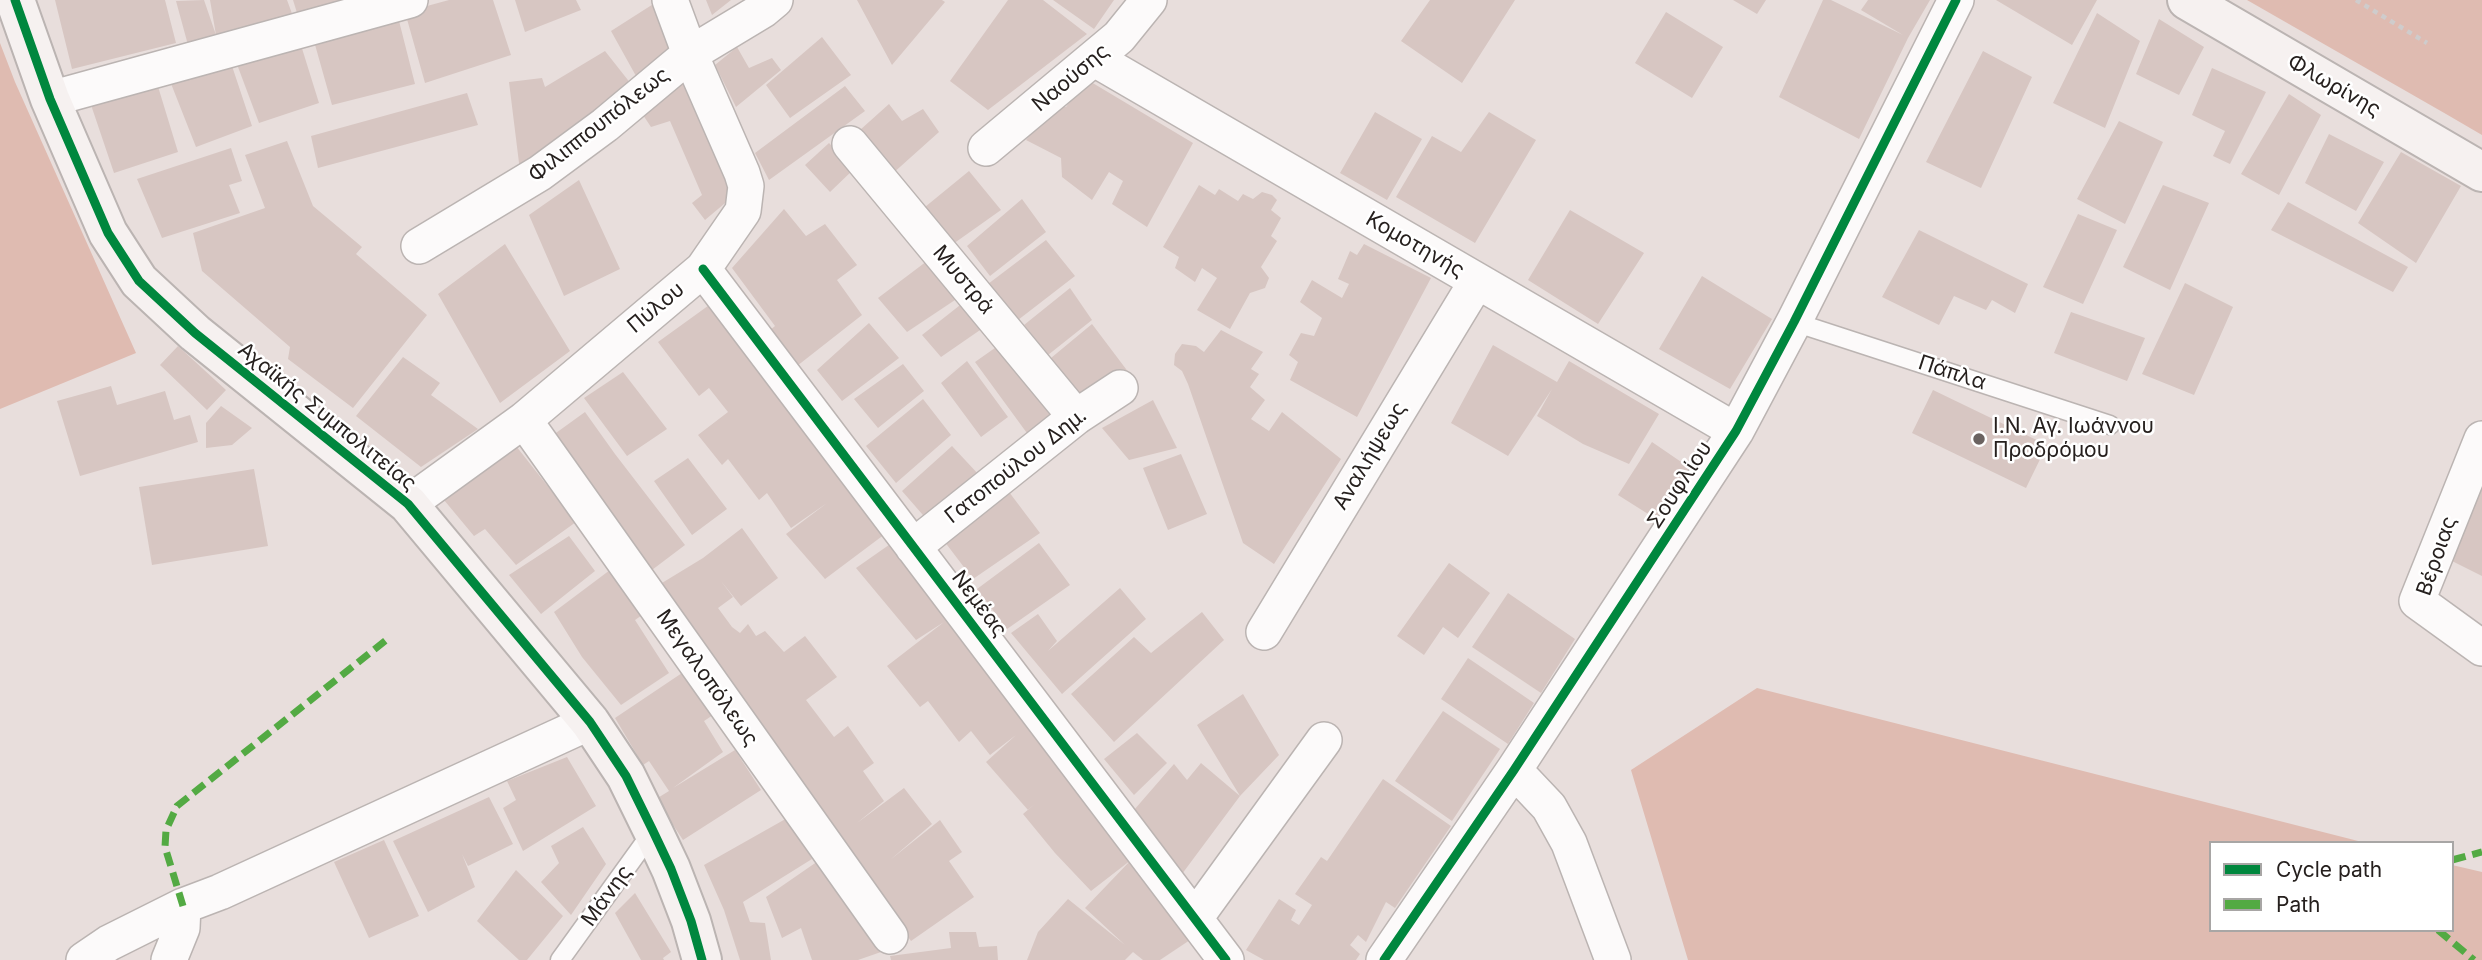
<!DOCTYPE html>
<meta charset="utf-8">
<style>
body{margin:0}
#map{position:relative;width:2482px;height:960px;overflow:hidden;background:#e8dedc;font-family:Inter,sans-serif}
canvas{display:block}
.legend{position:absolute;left:2209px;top:841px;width:245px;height:91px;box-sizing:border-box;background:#fff;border:2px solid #a8a6a5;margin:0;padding:9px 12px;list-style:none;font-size:21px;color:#26201e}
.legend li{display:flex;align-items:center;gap:14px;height:35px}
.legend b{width:35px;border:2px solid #a8a6a5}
</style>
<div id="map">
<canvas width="2482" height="960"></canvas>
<ul class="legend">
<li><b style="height:9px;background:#00873e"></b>Cycle path</li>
<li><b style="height:9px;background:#53aa43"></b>Path</li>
</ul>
</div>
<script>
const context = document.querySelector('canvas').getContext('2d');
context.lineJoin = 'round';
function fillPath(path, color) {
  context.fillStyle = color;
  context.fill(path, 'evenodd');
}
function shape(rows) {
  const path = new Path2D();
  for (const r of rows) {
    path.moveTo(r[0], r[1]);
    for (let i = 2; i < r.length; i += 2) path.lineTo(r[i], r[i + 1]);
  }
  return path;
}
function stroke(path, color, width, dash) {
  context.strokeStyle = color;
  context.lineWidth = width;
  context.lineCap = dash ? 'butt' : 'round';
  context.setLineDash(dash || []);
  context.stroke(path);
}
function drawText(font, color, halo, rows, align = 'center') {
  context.font = font + ' Inter,sans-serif';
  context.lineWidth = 5;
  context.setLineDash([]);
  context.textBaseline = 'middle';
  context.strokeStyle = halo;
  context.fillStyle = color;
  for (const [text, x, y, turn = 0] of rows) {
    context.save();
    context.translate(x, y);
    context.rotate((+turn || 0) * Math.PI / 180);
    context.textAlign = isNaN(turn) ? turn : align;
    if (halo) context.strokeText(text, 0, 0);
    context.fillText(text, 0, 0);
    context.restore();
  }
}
const green = shape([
 [2247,0,2482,0,2482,135,2446,114],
 [0,43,15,82,136,353,0,409],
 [1757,688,2366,843,2211,843,2211,930,2452,930,2452,865,2482,872,2482,960,1688,960,1631,770]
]);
const building = shape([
 [55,0,165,0,176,43,72,69],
 [204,0,216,35,210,0,287,0,294,19,216,35,188,45,176,1],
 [293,0,354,0,298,16],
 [449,0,493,0,511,55,425,83,405,12],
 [515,0,576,0,581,10,525,32],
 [706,0,731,0,712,15],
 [857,0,942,0,945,2,892,65],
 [1008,0,1043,0,1087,34,988,110,950,81],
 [1053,0,1114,0,1094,29],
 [1430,0,1515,0,1462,83,1401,41],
 [1733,0,1766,0,1757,14],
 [1823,0,1831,0,1903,35,1861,10,1868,0,1930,0,1908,38,1859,139,1779,97],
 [1996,0,2097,0,2072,45],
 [658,1,676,49,636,76,611,31],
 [1666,12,1723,47,1692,98,1635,63],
 [397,13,415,84,332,105,312,34],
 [2097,13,2140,41,2105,128,2053,103],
 [2159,19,2204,47,2179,95,2136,74],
 [822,37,851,75,790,118,766,85],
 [300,42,319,103,259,123,235,59],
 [737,47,749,68,772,58,781,70,736,107,715,65],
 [605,51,635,89,520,171,509,82,542,78,545,87],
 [1983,51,2032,77,1981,188,1926,162],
 [230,60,252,126,196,147,168,76],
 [2212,68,2266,92,2230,164,2213,156,2225,131,2192,115],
 [685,78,737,193,705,220,692,203,702,195,670,121,651,127,639,109],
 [1086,79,1193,143,1147,227,1112,204,1123,181,1109,172,1092,200,1062,177,1061,158,1026,140,1056,102,1066,107],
 [156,80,178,152,114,173,89,99],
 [845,86,865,111,769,180,755,153],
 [467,93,478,125,318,168,311,136],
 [2289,94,2321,115,2279,195,2241,174],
 [889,104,902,121,923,109,939,132,891,175,860,130],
 [1375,112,1422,139,1387,200,1340,173],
 [1489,112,1536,140,1475,243,1396,197,1432,136,1461,152],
 [2119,121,2163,142,2125,224,2077,199],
 [2329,134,2384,162,2356,211,2305,183],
 [287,141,313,206,362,247,356,254,427,315,353,408,288,359,290,347,202,271,193,233,265,208,245,155],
 [829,143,854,169,830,192,805,165],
 [231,148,242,181,229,185,240,213,162,238,137,179],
 [2401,152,2461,186,2416,263,2358,223],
 [969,171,1001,210,953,244,925,207],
 [579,180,620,269,564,296,529,215],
 [1199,185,1215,195,1219,189,1238,201,1243,194,1253,199,1262,192,1272,195,1277,200,1271,210,1281,218,1271,236,1277,241,1261,267,1269,278,1265,288,1250,293,1230,329,1197,310,1217,278,1202,268,1195,282,1175,268,1179,257,1163,247],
 [2163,185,2209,203,2170,290,2123,267],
 [1022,199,1046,232,990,276,967,246],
 [2288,202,2408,267,2393,292,2271,230],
 [784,209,806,236,825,224,857,265,837,280,862,315,797,366,769,331,775,326,732,268],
 [1570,210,1644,253,1598,324,1528,280],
 [2078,214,2117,230,2083,304,2043,287],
 [1919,230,2028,284,2015,313,1992,300,1986,310,1954,296,1939,325,1882,297],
 [1046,240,1075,276,1018,320,988,284],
 [505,244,570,351,500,403,438,294],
 [1364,244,1431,278,1357,417,1290,380,1298,362,1289,355,1301,333,1314,336,1322,318,1300,302,1312,280,1342,298,1349,284,1338,279,1350,251,1357,255],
 [931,258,961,296,907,332,878,298],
 [1702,276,1772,319,1730,389,1659,349],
 [2185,283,2233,307,2194,395,2142,374],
 [1070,288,1092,320,1048,355,1024,325],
 [964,302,983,328,941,357,922,335],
 [712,303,788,411,821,449,885,534,825,579,786,534,827,503,791,528,767,493,759,500,728,459,722,465,698,435,728,412,709,388,699,396,658,342],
 [2071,312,2145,338,2127,381,2054,353],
 [869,323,899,358,842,401,817,370],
 [1092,324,1129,373,1087,407,1051,358],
 [1221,330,1263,352,1251,369,1259,374,1250,387,1265,400,1251,419,1269,431,1282,412,1341,459,1274,564,1243,543,1188,384,1182,371,1174,365,1175,354,1182,344,1196,346,1204,352],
 [1002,343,1064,418,1032,440,975,362],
 [1493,345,1557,382,1569,361,1659,414,1629,464,1583,444,1537,416,1552,389,1508,456,1451,423],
 [178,346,226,390,207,410,160,365],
 [403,357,440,383,431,395,478,429,421,467,356,416],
 [967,361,1008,417,981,437,941,383],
 [903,364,924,391,878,428,854,399],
 [623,372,667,429,627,456,584,398],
 [111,386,117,405,165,391,174,420,190,415,198,442,80,476,57,401],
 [1933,390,2047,445,2026,488,1912,433],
 [923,399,951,435,896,483,866,446],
 [1153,400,1177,448,1129,460,1102,428],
 [221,406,252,428,232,445,206,448,206,423],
 [585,412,615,454,685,545,648,573,549,438],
 [1652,442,1690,468,1656,519,1618,495],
 [516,446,576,522,516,565,485,529,474,536,439,494],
 [952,446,980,476,929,522,902,491],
 [1181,454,1207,514,1168,530,1143,468],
 [688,458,727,509,692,535,654,481],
 [254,469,268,546,152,565,139,487],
 [2482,486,2482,576,2450,560],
 [1006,488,1040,533,973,579,941,537],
 [742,528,778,578,741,606,721,581,733,597,718,608,732,627,740,633,748,624,756,636,765,631,784,652,805,636,837,677,806,700,834,737,848,726,874,763,863,771,884,801,857,823,904,788,932,824,890,860,940,820,962,852,949,861,974,897,911,941,657,586,703,558],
 [569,536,595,571,541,614,509,575],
 [896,540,1013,697,1007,702,1028,726,1131,860,1091,891,1055,853,1023,814,1036,803,1028,810,986,762,1016,735,990,755,971,731,959,742,928,701,920,707,887,666,944,622,916,640,856,568],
 [1039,543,1070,585,1007,629,977,589],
 [1449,563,1490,593,1458,638,1443,627,1424,655,1397,636],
 [614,567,645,613,635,620,669,673,621,705,582,657,554,612],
 [1120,588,1146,619,1062,694,1011,633,1038,614,1057,641,1048,651],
 [1508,593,1575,639,1541,693,1472,647],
 [1202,612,1224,640,1114,742,1071,694,1134,637,1151,653],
 [1468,658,1534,703,1508,744,1441,699],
 [682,673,713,715,704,721,723,752,673,788,735,750,761,790,683,840,656,799,669,791,649,761,643,765,615,718],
 [1243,694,1279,755,1240,796,1182,874,1134,810,1174,764,1187,780,1201,763,1240,796,1197,725],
 [1443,711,1500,749,1452,821,1395,781],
 [1137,733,1167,763,1134,795,1104,759],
 [567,757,596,806,523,851,503,808,516,800,507,781],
 [1383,779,1451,826,1395,908,1386,902,1366,942,1358,935,1350,945,1360,954,1356,960,1264,960,1246,950,1279,899,1296,910,1291,920,1299,925,1312,905,1295,894,1321,857,1327,861],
 [489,797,513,844,468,866,462,854,475,887,428,912,393,841],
 [789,817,812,859,743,902,750,922,765,923,771,960,740,960,724,910,704,865],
 [583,827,606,864,571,915,541,882,559,863,551,846],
 [384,840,419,916,369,938,334,862],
 [821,859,881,952,858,960,812,960,801,928,782,938,766,897],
 [1131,860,1190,940,1160,960,1143,960,1133,952,1125,960,1027,960,1038,932,1068,899,1125,945,1085,908],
 [516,870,563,916,527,960,519,960,477,921],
 [635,893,671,952,663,958,664,960,641,960,615,913],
 [949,932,976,932,979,947,997,946,998,960,891,960,890,956,951,948]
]);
const path = shape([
 [2356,0,2427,43]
]);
const lane = shape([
 [1794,322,2110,425],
 [560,960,653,831]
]);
const street = shape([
 [1095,59,1736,431],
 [50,99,410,0],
 [850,144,1076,417],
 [986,148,1119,37,1149,0],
 [419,246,540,173,605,125,690,54,763,10,775,0],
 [703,269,1226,960],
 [524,420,890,936],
 [2482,439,2417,601,2482,648],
 [408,504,524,420,703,269,743,211,746,186,742,173,690,54,670,0],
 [913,547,1076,417,1120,388],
 [1264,632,1477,281],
 [1514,770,1549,807,1569,843,1613,960],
 [1195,918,1324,740],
 [84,960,109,943,183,906,220,892,590,722],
 [169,960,182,928,183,906],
 [1384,960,1514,770,1736,431,1794,322,1956,0]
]);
const secondary = shape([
 [15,0,50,99,108,233,139,281,195,333,408,504,590,722,626,776,653,831,671,869,691,921,702,960],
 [2187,0,2482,172]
]);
const quiet = shape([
 [2452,860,2482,852],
 [183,906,165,847,166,830,177,806,390,637],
 [2438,930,2474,960]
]);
const cycleway = shape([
 [15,0,50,99,108,233,139,281,195,333,408,504,590,722,626,776,653,831,671,869,691,921,702,960],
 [703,269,1226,960],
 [1384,960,1514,770,1736,431,1794,322,1956,0]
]);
const markers = [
 [1979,439,7,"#6a6260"]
];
const streetNames = [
 ["Ναούσης",1071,78,-40],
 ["Φλωρίνης",2334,86,30],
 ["Φιλιππουπόλεως",599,125,-38],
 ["Κομοτηνής",1415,245,30],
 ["Μυστρά",963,280,50],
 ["Πύλου",656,308,-40],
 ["Πάπλα",1952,373,18],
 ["Αχαϊκής Συμπολιτείας",327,417,39],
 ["Αναλήψεως",1370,456,-59],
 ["Γατοπούλου Δημ.",1016,466,-38],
 ["Σουφλίου",1680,485,-57],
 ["Βέροιας",2437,556,-71],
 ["Νεμέας",979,604,53],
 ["Μεγαλοπόλεως",707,678,55],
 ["Μάνης",607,896,-54]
];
const poiNames = [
 ["Ι.Ν. Αγ. Ιωάννου",1993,427],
 ["Προδρόμου",1993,451]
];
fillPath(green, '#dfbbb1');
fillPath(building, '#d7c6c2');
stroke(lane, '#bbb4b2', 21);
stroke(street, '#bbb4b2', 38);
stroke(secondary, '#bbb4b2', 42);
stroke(path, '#cfcccc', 4.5, [5, 5]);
stroke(lane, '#fcfafa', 18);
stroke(street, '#fcfafa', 35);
stroke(secondary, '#f6f1f0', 38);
stroke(quiet, '#53aa43', 7, [14, 7]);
stroke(cycleway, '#00873e', 9);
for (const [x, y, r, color] of markers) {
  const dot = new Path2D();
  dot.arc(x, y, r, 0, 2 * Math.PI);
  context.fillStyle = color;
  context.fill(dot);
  stroke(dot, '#fff', 2.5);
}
drawText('21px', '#26201e', '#fff', streetNames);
drawText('21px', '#26201e', '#fff', poiNames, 'left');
</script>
